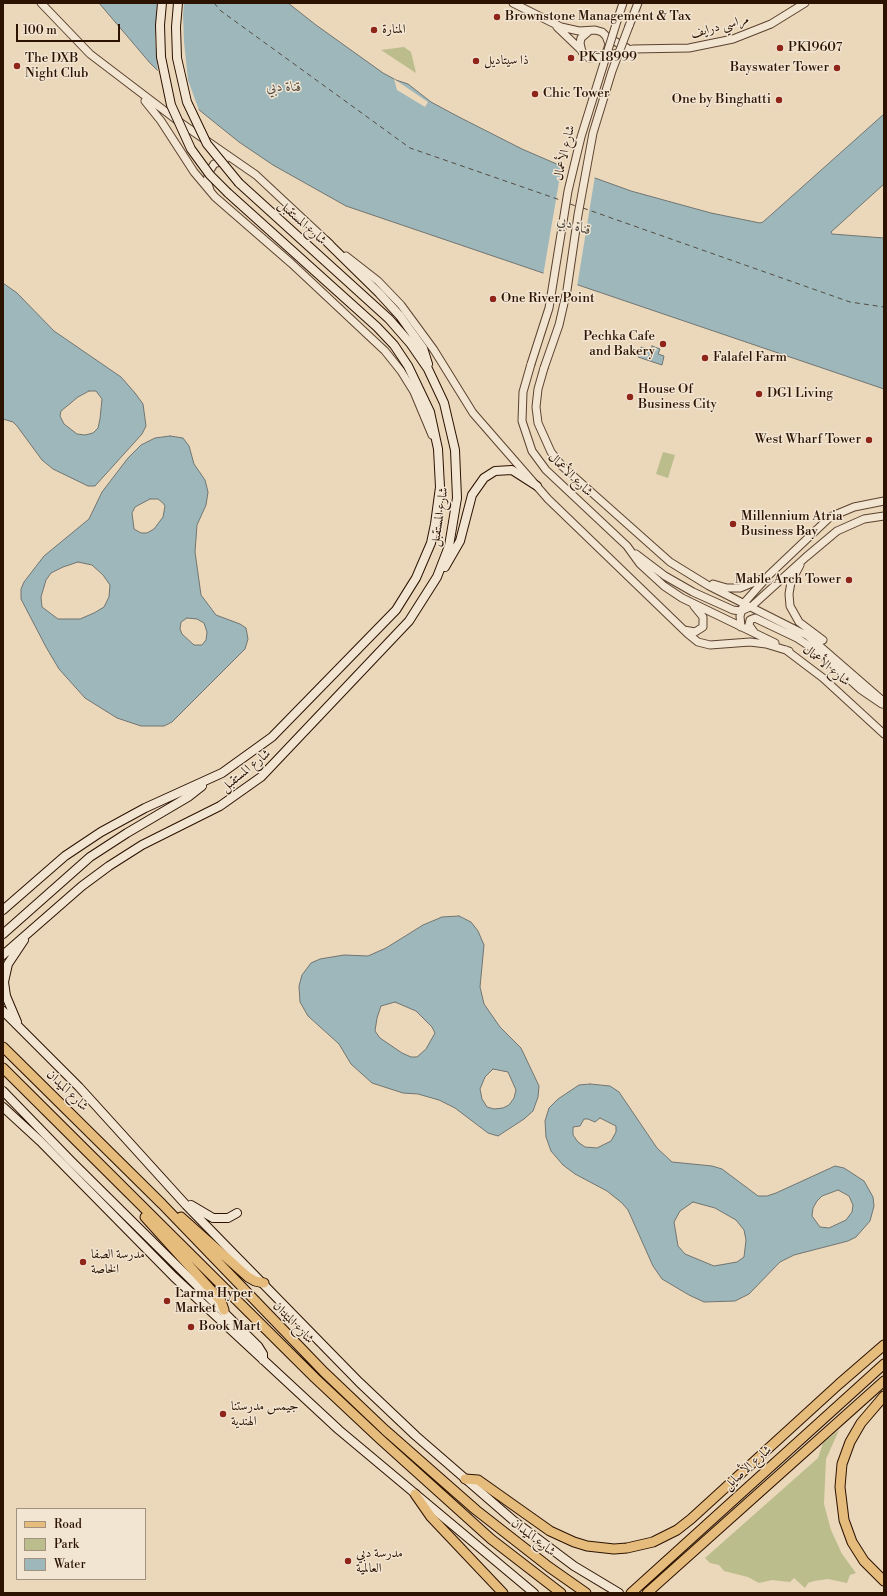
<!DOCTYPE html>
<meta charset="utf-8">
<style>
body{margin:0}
#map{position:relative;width:887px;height:1596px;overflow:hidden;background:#ebd7ba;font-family:"Libre Bodoni",serif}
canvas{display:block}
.frame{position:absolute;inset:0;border:4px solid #2b1201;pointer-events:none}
.legend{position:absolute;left:16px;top:1508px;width:130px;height:72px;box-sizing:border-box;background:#f2e5d2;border:1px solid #a2917e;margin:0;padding:5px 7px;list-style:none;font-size:12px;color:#2b1201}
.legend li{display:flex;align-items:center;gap:8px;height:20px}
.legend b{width:20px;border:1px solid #a2917e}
.scale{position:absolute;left:16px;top:24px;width:104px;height:18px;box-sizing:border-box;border:2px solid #2b1201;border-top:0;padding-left:5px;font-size:12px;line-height:14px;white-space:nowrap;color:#2b1201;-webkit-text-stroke:3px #f2e5d2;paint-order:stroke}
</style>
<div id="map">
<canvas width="887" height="1596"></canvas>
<div class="frame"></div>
<ul class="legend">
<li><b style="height:5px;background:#e6bc7d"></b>Road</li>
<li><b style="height:11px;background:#bbbd8d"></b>Park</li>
<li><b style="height:11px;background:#9eb7bb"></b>Water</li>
</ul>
<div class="scale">100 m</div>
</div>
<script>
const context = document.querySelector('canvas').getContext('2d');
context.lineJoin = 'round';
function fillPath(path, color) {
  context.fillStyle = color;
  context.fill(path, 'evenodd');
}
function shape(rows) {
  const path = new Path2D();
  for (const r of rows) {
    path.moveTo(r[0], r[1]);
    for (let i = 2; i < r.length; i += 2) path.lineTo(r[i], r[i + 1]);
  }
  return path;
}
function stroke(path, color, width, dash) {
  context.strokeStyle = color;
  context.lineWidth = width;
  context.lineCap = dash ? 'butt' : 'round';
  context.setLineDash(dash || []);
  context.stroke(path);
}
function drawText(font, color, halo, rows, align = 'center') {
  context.font = font + ' "Libre Bodoni",Amiri,serif';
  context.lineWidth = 3;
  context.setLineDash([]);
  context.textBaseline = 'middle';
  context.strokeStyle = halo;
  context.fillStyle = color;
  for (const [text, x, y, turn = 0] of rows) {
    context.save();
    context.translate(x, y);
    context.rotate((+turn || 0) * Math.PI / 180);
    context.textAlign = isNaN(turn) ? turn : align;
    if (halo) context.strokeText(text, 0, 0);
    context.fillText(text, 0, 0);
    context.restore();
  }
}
const green = shape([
 [404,47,411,52,416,73,381,50],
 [663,452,675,455,668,478,656,474],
 [839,1430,826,1459,824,1504,831,1530,842,1554,856,1573,850,1575,847,1583,828,1579,814,1581,808,1583,805,1588,794,1578,790,1582,772,1580,759,1583,748,1577,724,1571,719,1565,710,1563,705,1558,818,1458,823,1443]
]);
const water = shape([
 [99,3,288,3,316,25,383,73,396,80,408,84,431,102,457,116,522,149,559,165,631,191,711,213,760,223,763,222,884,114,884,184,831,232,832,234,884,238,884,389,346,206,273,165,239,142,193,105,150,63,99,3],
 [3,283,17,293,54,331,121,377,135,393,143,404,146,426,142,434,95,486,88,486,53,469,42,460,17,426,13,422,3,419,3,283],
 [89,391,96,391,102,399,100,419,98,428,93,433,85,435,77,434,64,424,60,416,61,411,78,397,89,391],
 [652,346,660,349,658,354,664,356,662,365,638,357,641,347,651,350,652,346],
 [170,436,183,438,189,446,194,464,205,480,208,492,206,505,197,525,195,552,201,595,216,615,240,624,246,628,248,639,245,649,172,722,164,726,141,726,117,718,85,698,59,669,46,647,21,599,21,589,24,582,44,556,89,519,102,492,128,458,141,445,155,438,170,436],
 [150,499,158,499,163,503,165,506,163,517,154,529,147,533,141,533,134,529,132,513,135,507,150,499],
 [78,562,92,565,103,575,110,585,109,597,104,607,94,613,80,619,58,619,42,607,41,597,46,580,51,573,63,567,78,562],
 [187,618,197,619,204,623,207,632,206,640,202,645,194,645,182,634,180,629,181,622,187,618],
 [459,916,471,922,478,931,484,945,480,987,484,1004,500,1027,521,1048,539,1086,538,1097,533,1111,524,1119,498,1136,488,1133,455,1108,439,1100,418,1094,403,1093,372,1083,351,1064,339,1044,308,1016,300,1002,299,986,302,975,311,963,320,959,344,955,368,956,386,948,423,925,442,917,459,916],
 [395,1002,416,1011,432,1027,435,1033,426,1049,417,1057,411,1057,402,1053,380,1038,375,1031,377,1018,381,1006,395,1002],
 [493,1069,508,1072,516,1090,514,1098,509,1105,503,1108,494,1109,487,1107,482,1099,480,1089,485,1077,493,1069],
 [590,1084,610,1086,619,1092,657,1148,672,1162,712,1166,722,1169,758,1196,767,1196,776,1193,835,1166,844,1168,864,1181,873,1197,874,1206,870,1221,856,1237,848,1241,794,1255,780,1262,749,1294,735,1301,704,1302,689,1295,662,1279,653,1266,628,1210,622,1203,607,1191,575,1174,563,1165,551,1151,546,1137,545,1121,549,1108,558,1099,579,1085,590,1084],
 [600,1118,616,1126,616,1132,611,1141,597,1148,585,1147,578,1142,573,1135,573,1127,580,1126,584,1119,588,1119,595,1122,600,1118],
 [838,1190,849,1196,853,1205,852,1212,846,1220,829,1228,820,1227,812,1216,813,1208,817,1201,822,1196,838,1190],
 [693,1202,715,1208,736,1220,744,1230,746,1240,744,1257,737,1262,714,1266,685,1254,678,1246,674,1222,680,1211,693,1202]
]);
const pier = shape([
 [157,3,184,3,183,15,184,42,188,80,200,113,158,73,155,40],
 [394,79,428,102,425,107,397,90],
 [562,164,595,176,577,287,543,276]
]);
const ferry = shape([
 [214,3,221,11,410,148,563,201],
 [570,204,576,206],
 [583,208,850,302,884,307]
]);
const tertiary = shape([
 [41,3,90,54,178,121,256,175,330,244],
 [513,3,561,27,579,31,595,30,602,32,606,36,609,44,607,51,602,57,589,58,582,52,580,43,581,38,589,31],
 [617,21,623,3],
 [629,26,638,3],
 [557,27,580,49],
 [607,37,627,48],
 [602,57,633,49,689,48,733,39,771,24,805,3],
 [145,101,161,121,194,172,215,197,291,263,385,351,401,371,414,392,432,435],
 [210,190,207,181,209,172,214,164,225,160],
 [346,256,378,281,401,305,434,350,473,413,548,499,688,634,698,642,710,645,750,642,766,644,789,651],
 [531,364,523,392,522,421,532,451,546,470,627,546,640,564,664,586,682,598,775,643],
 [544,368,538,389,536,407,538,423,551,452,562,466,670,562,709,586,808,636,884,702],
 [636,554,665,576,693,592,733,610,741,611,752,606,806,557,837,531,864,519,884,516],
 [800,565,791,582,789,594,790,606,799,622,823,640],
 [713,584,727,588,740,588,762,579],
 [741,627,740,616,744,603,769,575,830,517,854,507,884,501],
 [684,630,695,632,703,627,703,617,694,606],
 [754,632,749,625,750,620,755,618,797,638,820,653,860,689,882,704],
 [786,650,823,678,884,734]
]);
const secondary = shape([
 [326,241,379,293,400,316,423,348,428,364],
 [445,567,460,541,472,495,484,478,495,471,512,470,537,486],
 [3,910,65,856,101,832,145,808,222,773,272,737,396,610,416,578,431,543,435,524,440,487,438,449,430,412,408,366,394,345,377,327,228,193],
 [3,934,90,857,127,833,188,797,202,786],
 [3,955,82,886,109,866,142,845,220,806,261,777,409,621,437,577,449,546,457,498,455,450,444,403,428,369,410,343,389,319,239,183],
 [3,1011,79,1087,186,1205,359,1382,416,1436,514,1521,574,1566,619,1593],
 [17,1022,6,996,4,982,8,964,24,940],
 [3,1091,71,1161,258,1346,263,1354,263,1360],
 [3,1107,40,1141,174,1277,339,1430,534,1593],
 [191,1205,213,1218,228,1218,237,1213]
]);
const primary = shape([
 [3,1047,162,1204,324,1372,385,1430,476,1510,549,1567,586,1593],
 [3,1068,315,1378,380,1439,491,1539,561,1593],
 [145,1217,221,1301,224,1310],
 [181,1217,248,1277,255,1281,264,1283],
 [884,1396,861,1423,850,1442,842,1464,840,1487,844,1520,852,1542,864,1561,884,1581],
 [465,1479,478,1480,550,1531,574,1542,587,1546,614,1549,627,1548,653,1542,677,1530,691,1519,839,1384,884,1345],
 [415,1494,431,1517,503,1593],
 [631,1593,884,1364],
 [647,1593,884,1381]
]);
const tertiaryBridge = shape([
 [531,364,549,308,568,191,581,137,617,21],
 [544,368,559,325,567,290,578,215,593,133,612,71,629,26]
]);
const secondaryBridge = shape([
 [162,3,160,25,161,57,171,105,191,149,210,175,228,193],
 [178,3,176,27,177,58,187,102,207,144,239,183]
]);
const markers = [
 [497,17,4,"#8f2418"],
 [374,30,4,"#8f2418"],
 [780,48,4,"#8f2418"],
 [571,58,4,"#8f2418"],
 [476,61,4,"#8f2418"],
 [17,66,4,"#8f2418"],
 [837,68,4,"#8f2418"],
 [535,94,4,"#8f2418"],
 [779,100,4,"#8f2418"],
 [493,299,4,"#8f2418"],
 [663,344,4,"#8f2418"],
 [705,358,4,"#8f2418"],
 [759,394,4,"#8f2418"],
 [630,397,4,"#8f2418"],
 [869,440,4,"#8f2418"],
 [733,524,4,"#8f2418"],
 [849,580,4,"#8f2418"],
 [83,1262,4,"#8f2418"],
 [167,1301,4,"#8f2418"],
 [191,1327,4,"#8f2418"],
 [223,1414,4,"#8f2418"],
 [348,1561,4,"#8f2418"]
];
const poiNames = [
 ["Brownstone Management & Tax",505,17],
 ["المنارة",382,30],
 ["PK19607",788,48],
 ["PK 18999",579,58],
 ["The DXB",25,59],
 ["Night Club",25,74],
 ["ذا سيتاديل",484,61],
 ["Bayswater Tower",829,68,"right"],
 ["Chic Tower",543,94],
 ["One by Binghatti",771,100,"right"],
 ["One River Point",501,299],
 ["Pechka Cafe",655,337,"right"],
 ["and Bakery",655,352,"right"],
 ["Falafel Farm",713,358],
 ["House Of",638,390],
 ["Business City",638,405],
 ["DG1 Living",767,394],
 ["West Wharf Tower",861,440,"right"],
 ["Millennium Atria",741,517],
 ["Business Bay",741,532],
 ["Mable Arch Tower",841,580,"right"],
 ["مدرسة الصفا",91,1255],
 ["الخاصة",91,1270],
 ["Larma Hyper",175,1294],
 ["Market",175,1309],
 ["Book Mart",199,1327],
 ["جيمس مدرستنا",231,1407],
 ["الهندية",231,1422],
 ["مدرسة دبي",356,1554],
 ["العالمية",356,1569]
];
const streetNames = [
 ["مراسي درايف",720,27,-15],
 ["شارع الأعمال",565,153,-77],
 ["شارع المستقبل",302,223,42],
 ["شارع الأعمال",570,475,44],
 ["شارع المستقبل",440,517,-81],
 ["شارع الأعمال",826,666,39],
 ["شارع المستقبل",246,771,-39],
 ["شارع الميدان",67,1091,44],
 ["شارع الميدان",293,1323,46],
 ["شارع الأصايل",748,1468,-42],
 ["شارع الميدان",533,1538,38]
];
const waterNames = [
 ["قناة دبي",284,88],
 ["قناة دبي",574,226,19]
];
fillPath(green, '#bbbd8d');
fillPath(water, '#9eb7bb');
stroke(water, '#707571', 1);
fillPath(pier, '#ebd7ba');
stroke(ferry, '#534c42', 1, [5, 4]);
stroke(tertiary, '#5b432f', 9);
stroke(secondary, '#2b1201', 10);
stroke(primary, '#2b1201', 11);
stroke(tertiary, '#f2e5d2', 7);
stroke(secondary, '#f2e5d2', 8);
stroke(primary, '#e6bc7d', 9);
stroke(tertiaryBridge, '#5b432f', 9, []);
stroke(secondaryBridge, '#2b1201', 10, []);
stroke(tertiaryBridge, '#f2e5d2', 7);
stroke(secondaryBridge, '#f2e5d2', 8);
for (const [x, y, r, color] of markers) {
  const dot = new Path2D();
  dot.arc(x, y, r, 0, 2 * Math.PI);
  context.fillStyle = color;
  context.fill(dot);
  stroke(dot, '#f2e5d2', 1.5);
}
drawText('13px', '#2b1201', '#f2e5d2', poiNames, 'left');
drawText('13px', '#2b1201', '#f2e5d2', streetNames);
drawText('italic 14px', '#534c42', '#f2e5d2', waterNames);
</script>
